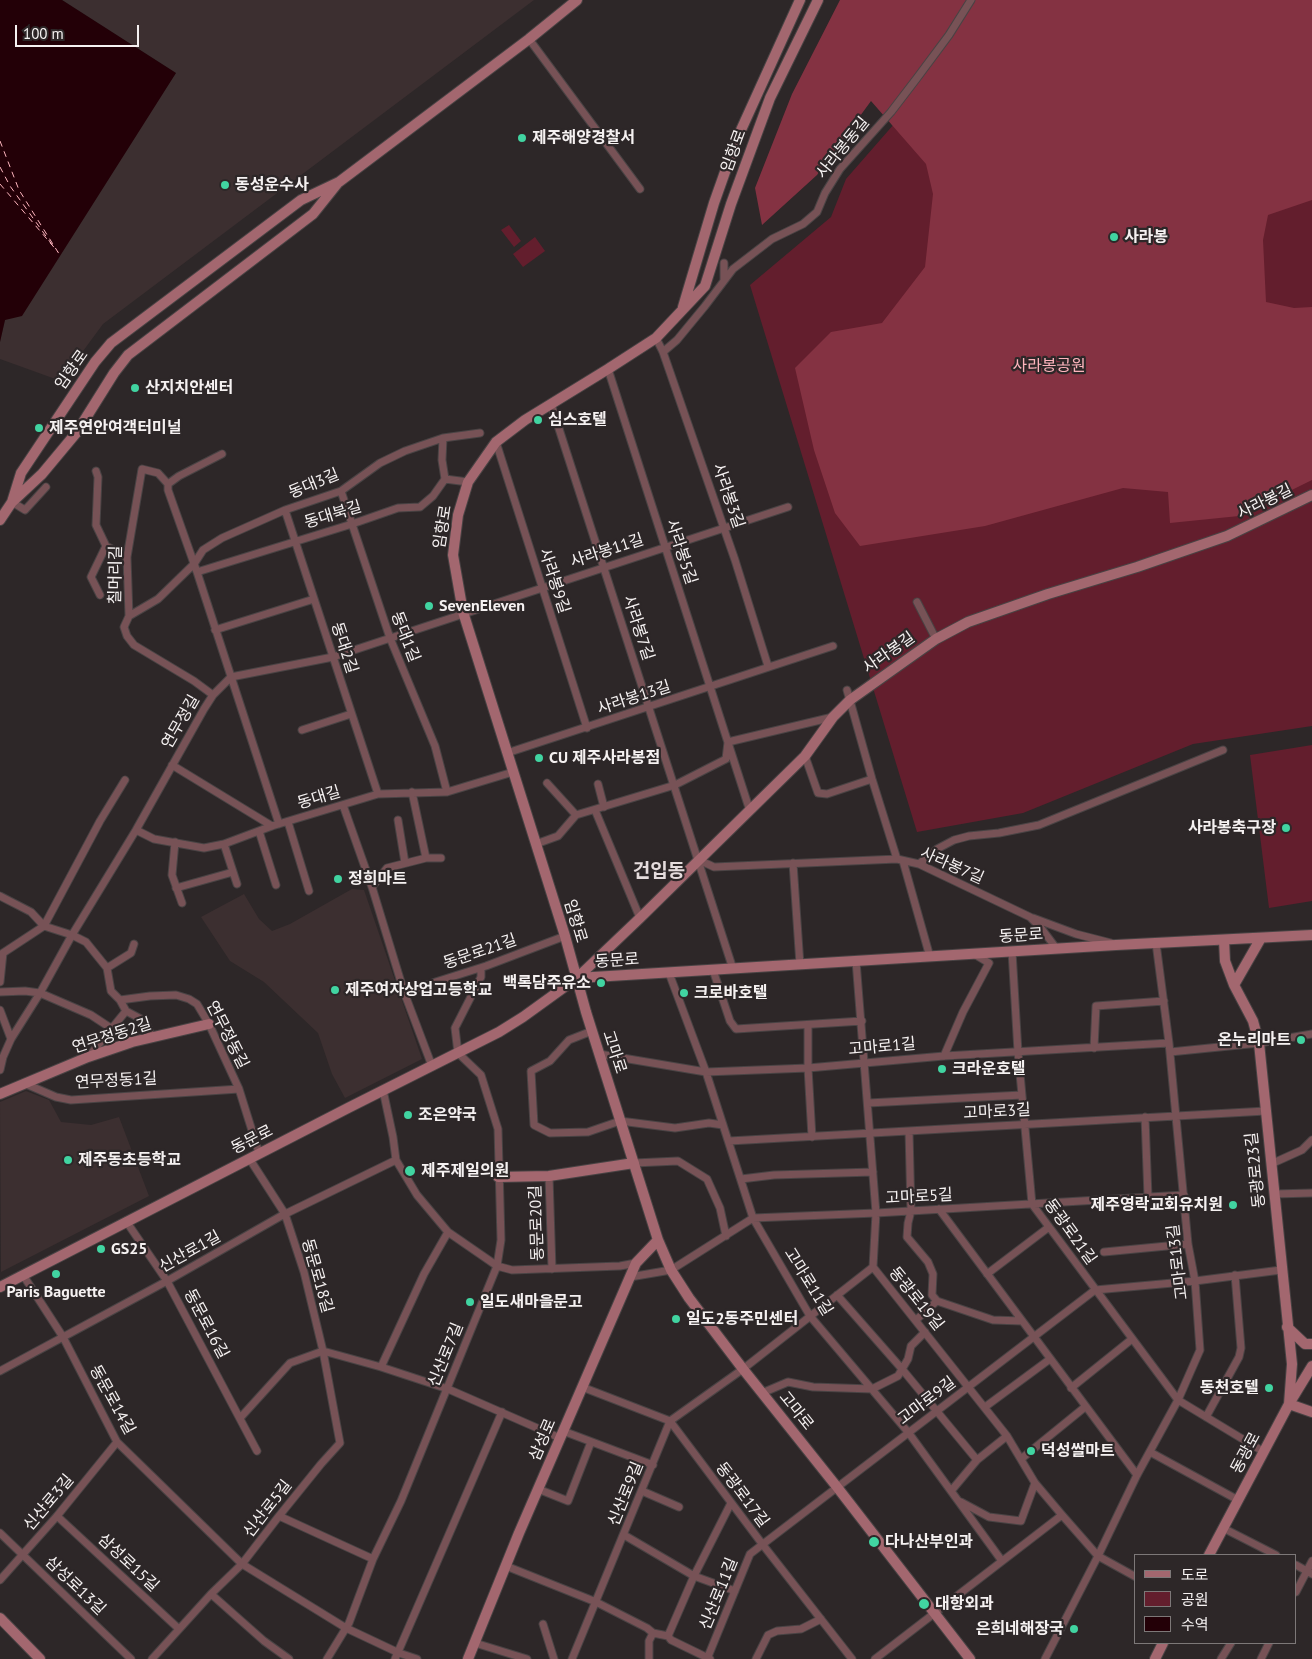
<!DOCTYPE html>
<meta charset="utf-8">
<style>
body{margin:0}
#map{position:relative;width:1312px;height:1659px;overflow:hidden;background:#2d2728;font-family:"PT Sans","Noto Sans KR",sans-serif}
canvas{display:block}
.legend{position:absolute;left:1134px;top:1554px;width:162px;height:90px;box-sizing:border-box;background:#2d2728;border:1px solid #7d7878;margin:0;padding:6px 9px;list-style:none;font-size:15px;color:#f5f1f1}
.legend li{display:flex;align-items:center;gap:10px;height:25px}
.legend b{width:25px;border:1px solid #7d7878}
.scale{position:absolute;left:15px;top:25px;width:124px;height:22px;box-sizing:border-box;border:2px solid #f5f1f1;border-top:0;padding-left:6px;font-size:15px;line-height:18px;white-space:nowrap;color:#f5f1f1;-webkit-text-stroke:4px #2d2728;paint-order:stroke}
</style>
<div id="map">
<canvas width="1312" height="1659"></canvas>
<ul class="legend">
<li><b style="height:6px;background:#a3676f"></b>도로</li>
<li><b style="height:14px;background:#631e2d"></b>공원</li>
<li><b style="height:14px;background:#230007"></b>수역</li>
</ul>
<div class="scale">100 m</div>
</div>
<script>
const context = document.querySelector('canvas').getContext('2d');
context.lineJoin = 'round';
function fillPath(path, color) {
  context.fillStyle = color;
  context.fill(path, 'evenodd');
}
function shape(rows) {
  const path = new Path2D();
  for (const r of rows) {
    path.moveTo(r[0], r[1]);
    for (let i = 2; i < r.length; i += 2) path.lineTo(r[i], r[i + 1]);
  }
  return path;
}
function stroke(path, color, width, dash) {
  context.strokeStyle = color;
  context.lineWidth = width;
  context.lineCap = dash ? 'butt' : 'round';
  context.setLineDash(dash || []);
  context.stroke(path);
}
function drawText(font, color, halo, rows, align = 'center') {
  context.font = font + ' "PT Sans","Noto Sans KR",sans-serif';
  context.lineWidth = 4.5;
  context.setLineDash([]);
  context.textBaseline = 'middle';
  context.strokeStyle = halo;
  context.fillStyle = color;
  for (const [text, x, y, turn = 0] of rows) {
    context.save();
    context.translate(x, y);
    context.rotate((+turn || 0) * Math.PI / 180);
    context.textAlign = isNaN(turn) ? turn : align;
    if (halo) context.strokeText(text, 0, 0);
    context.fillText(text, 0, 0);
    context.restore();
  }
}
const built = shape([
 [62,0,534,0,103,324,61,381,0,359,0,342,5,320,176,73],
 [352,889,364,890,422,1059,345,1098,332,1074,318,1033,264,982,230,961,201,917,244,894,259,919,272,931,290,924],
 [26,1091,49,1100,61,1122,91,1125,119,1117,149,1196,1,1272,0,1102]
]);
const green = shape([
 [1312,0,1312,726,1193,744,1023,813,917,832,750,285,831,217,846,179,950,60],
 [509,225,521,241,514,247,501,230],
 [535,237,545,251,523,267,513,254],
 [1312,745,1312,901,1269,908,1250,755]
]);
const forest = shape([
 [840,0,1312,0,1312,200,1268,215,1263,240,1266,302,1294,308,1312,307,1312,480,1239,516,1170,523,1168,492,1123,488,985,526,860,546,835,513,814,450,795,368,831,332,882,323,925,267,933,194,926,164,871,101,817,175,762,225,755,188,792,94]
]);
const water = shape([
 [0,0,62,0,176,73,22,316,5,320,0,342]
]);
const ferry = shape([
 [0,141,19,190,61,257],
 [0,167,10,186,53,246],
 [0,184,58,252]
]);
const street = shape([
 [529,39,640,189],
 [724,280,724,263],
 [656,338,663,352,735,560,768,666],
 [663,352,677,340,705,306,733,269,772,239,803,224,817,212,825,193,840,169,891,112,917,78,949,35,971,0],
 [608,369,750,811],
 [551,404,733,969],
 [443,438,442,460,445,479],
 [496,442,587,728],
 [96,471,98,477,96,525,106,546,127,557],
 [168,484,168,490,197,572,279,824],
 [168,484,158,473,142,469,127,557,129,616,124,627,127,636,134,645,194,681,213,695],
 [168,484,179,476,222,454],
 [341,491,390,638,435,746,447,792],
 [12,502,25,510,46,487],
 [285,510,378,794],
 [197,572,352,524,398,508,420,507,433,496,445,479,468,482],
 [100,595,91,577,106,546],
 [917,602,936,639],
 [129,616,158,599,194,564,203,550,222,538,285,510,341,491,380,463,405,451,443,438,480,433],
 [215,630,314,599],
 [847,690,872,779,897,859],
 [302,730,351,714],
 [507,753,833,646],
 [805,756,818,793,827,794,872,779],
 [172,765,272,826],
 [547,783,576,815],
 [598,784,604,807],
 [412,792,426,858],
 [343,805,372,887,404,992,432,1066],
 [595,810,640,918],
 [398,820,405,863],
 [288,822,309,891],
 [136,830,154,839,204,848,224,844,272,826,378,794,447,792,513,772],
 [259,831,276,885],
 [175,842,172,875,182,903],
 [224,844,237,884],
 [536,844,558,836,576,815,675,785,726,759,728,742,833,717],
 [699,860,714,867,897,859,919,864,1030,917,1041,928,1056,948],
 [903,861,930,957],
 [793,863,800,965],
 [919,864,937,849,954,840,969,836,999,833,1039,825,1223,750],
 [372,887,387,868,426,858,441,858],
 [176,888,233,872],
 [0,896,31,912,44,926,100,821,125,780],
 [1033,918,1076,934,1111,943],
 [1012,951,1018,1052,1032,1204,1178,1400,1264,1452],
 [3,953,44,926,72,935,86,942,107,968,111,991,120,1000,126,1011,90,1055],
 [856,961,876,1213,873,1267,1007,1436,1035,1483,1062,1515,1098,1556,1136,1577],
 [107,968,131,953,134,944],
 [713,970,730,1021,736,1029,862,1021],
 [669,973,706,1072,753,1218,810,1316,908,1432,1002,1561],
 [0,982,3,953],
 [0,992,25,991,40,993,91,1015,132,1042],
 [404,992,486,966,565,936],
 [120,1000,150,996,176,995,189,999,197,1004,209,1024,239,1089,259,1153],
 [0,1010,11,1039],
 [126,1011,141,1019,147,1025,152,1038],
 [808,1026,808,1068,812,1137],
 [592,1031,569,1040,550,1061,531,1071,534,1125,550,1133,588,1132,620,1121,675,1128,709,1123,723,1125],
 [1094,1048,1096,1006,1164,1001],
 [1170,1052,1259,1043,1312,1034],
 [599,1054,706,1072,808,1068,944,1056,1169,1043],
 [944,1056,963,1012,989,963,974,954],
 [0,1070,3,1057,11,1039,40,993,72,935,136,830,204,709,213,695,231,677,333,657,788,507],
 [26,1084,56,1097,71,1100,239,1089],
 [383,1090,393,1137,396,1160,417,1195,448,1232,490,1261,497,1266,512,1270,620,1266,636,1263],
 [868,1103,1022,1095],
 [1145,1117,1148,1197],
 [909,1131,911,1211,908,1223,907,1237,928,1262,933,1274,932,1295,937,1301,993,1320,1022,1321],
 [729,1141,1266,1111],
 [249,1158,285,1214,304,1272,323,1351,381,1367,448,1389,560,1438],
 [634,1163,678,1161,707,1179,720,1208,726,1236],
 [1271,1164,1302,1150,1312,1140],
 [549,1176,552,1269],
 [741,1179,774,1175,873,1172],
 [1274,1194,1312,1193],
 [939,1209,1137,1475],
 [126,1221,167,1281,257,1451],
 [1104,1252,1188,1244],
 [987,1274,1049,1227],
 [23,1275,63,1337,117,1442,242,1564,346,1628,399,1653,417,1659],
 [630,1277,671,1270,753,1218,876,1213,1184,1195],
 [837,1295,902,1369,977,1460],
 [916,1320,937,1301],
 [381,1367,424,1274,448,1232],
 [0,1371,167,1281,281,1216,396,1160],
 [582,1387,670,1421,763,1545,852,1659],
 [1071,1388,1132,1339],
 [762,1393,788,1382,813,1387,872,1389,898,1376,908,1359,911,1346,925,1332],
 [985,1407,1050,1359],
 [1206,1417,1239,1357,1241,1348,1235,1275],
 [563,1431,653,1465],
 [1150,1452,1238,1500],
 [1021,1459,1085,1407],
 [538,1489,568,1501,591,1442],
 [642,1491,679,1507],
 [951,1491,977,1460,1007,1436],
 [961,1502,989,1517,1021,1521,1035,1483],
 [57,1516,179,1629],
 [279,1516,373,1559],
 [1223,1528,1276,1555],
 [0,1533,131,1659],
 [624,1535,694,1576,735,1591],
 [1296,1565,1312,1574],
 [506,1566,596,1602,647,1628,653,1633,668,1636,671,1640,710,1659],
 [0,1580,57,1516,117,1442],
 [1296,1592,1312,1561],
 [211,1594,264,1641,289,1659],
 [543,1624,554,1659],
 [668,1636,694,1576,731,1503],
 [475,1643,527,1659],
 [152,1659,211,1594,242,1564,279,1516,321,1464,340,1443,323,1351,290,1363,241,1417],
 [327,1659,349,1623,373,1559,401,1501,497,1266,501,1240,498,1129,481,1075,458,1053,455,1028,481,977,481,968],
 [395,1659,502,1412],
 [572,1659,670,1421,743,1369,873,1267],
 [649,1659,649,1641,653,1633],
 [707,1659,750,1554,1095,1290,1195,1281,1281,1270],
 [756,1659,768,1635,777,1631,801,1629,821,1619],
 [875,1659,1062,1515],
 [1045,1659,1098,1556,1137,1475,1178,1400,1200,1350,1195,1281,1188,1244,1169,1043,1156,943],
 [1221,1659,1231,1643],
 [1261,1659,1269,1643]
]);
const secondary = shape([
 [818,0,770,98,731,204,705,286,656,338,608,369,525,420,496,442,468,482,458,515,453,555,463,612,565,936,586,1012,658,1240,671,1270,689,1298,743,1369,837,1487,970,1659],
 [683,307,714,203,736,141,800,0],
 [12,502,21,473,95,362,111,343,301,200,339,182,529,39,577,0],
 [0,520,12,502,42,474,77,432,114,373,128,355,313,214,337,184],
 [1224,940,1225,961,1234,985,1253,1021,1259,1043,1292,1364,1289,1404,1312,1412],
 [577,978,1116,945,1312,935],
 [1234,985,1261,938],
 [0,1094,88,1057,132,1042,209,1024],
 [498,1177,549,1176,634,1163],
 [0,1287,348,1108,499,1032,523,1017,577,978,640,918,805,756,833,717,850,700,936,639,968,622,1048,594,1137,567,1227,536,1312,495],
 [1287,1327,1305,1344,1312,1344],
 [1209,1555,1289,1404,1312,1366],
 [0,1618,40,1659],
 [468,1659,519,1533,636,1263,658,1240],
 [1155,1659,1163,1643]
]);
const markers = [
 [522,138,5,"#41d4a1"],
 [225,185,5,"#41d4a1"],
 [1114,237,5,"#41d4a1"],
 [135,388,5,"#41d4a1"],
 [538,420,5,"#41d4a1"],
 [39,428,5,"#41d4a1"],
 [429,606,5,"#41d4a1"],
 [539,758,5,"#41d4a1"],
 [1286,828,5,"#41d4a1"],
 [338,879,5,"#41d4a1"],
 [601,983,5,"#41d4a1"],
 [335,990,5,"#41d4a1"],
 [684,993,5,"#41d4a1"],
 [1301,1040,5,"#41d4a1"],
 [942,1069,5,"#41d4a1"],
 [408,1115,5,"#41d4a1"],
 [68,1160,5,"#41d4a1"],
 [410,1171,6,"#41d4a1"],
 [1233,1205,5,"#41d4a1"],
 [101,1249,5,"#41d4a1"],
 [56,1274,5,"#41d4a1"],
 [470,1302,5,"#41d4a1"],
 [676,1319,5,"#41d4a1"],
 [1269,1388,5,"#41d4a1"],
 [1031,1451,5,"#41d4a1"],
 [874,1542,6,"#41d4a1"],
 [924,1604,6,"#41d4a1"],
 [1074,1629,5,"#41d4a1"]
];
const poiNames = [
 ["제주해양경찰서",532,138],
 ["동성운수사",235,185],
 ["사라봉",1124,237],
 ["산지치안센터",145,388],
 ["심스호텔",548,420],
 ["제주연안여객터미널",49,428],
 ["SevenEleven",439,606],
 ["CU 제주사라봉점",549,758],
 ["사라봉축구장",1276,828,"right"],
 ["정희마트",348,879],
 ["백록담주유소",591,983,"right"],
 ["제주여자상업고등학교",345,990],
 ["크로바호텔",694,993],
 ["온누리마트",1291,1040,"right"],
 ["크라운호텔",952,1069],
 ["조은약국",418,1115],
 ["제주동초등학교",78,1160],
 ["제주제일의원",421,1171],
 ["제주영락교회유치원",1223,1205,"right"],
 ["GS25",111,1249],
 ["Paris Baguette",56,1292,"center"],
 ["일도새마을문고",480,1302],
 ["일도2동주민센터",686,1319],
 ["동천호텔",1259,1388,"right"],
 ["덕성쌀마트",1041,1451],
 ["다나산부인과",885,1542],
 ["대항외과",935,1604],
 ["은희네해장국",1064,1629,"right"]
];
const streetNames = [
 ["사라봉동길",843,148,-51],
 ["임항로",734,151,-70],
 ["임항로",72,370,-55],
 ["동대3길",314,484,-22],
 ["사라봉3길",728,496,71],
 ["사라봉길",1265,502,-26],
 ["동대북길",333,515,-17],
 ["임항로",443,527,-81],
 ["사라봉11길",607,551,-18],
 ["사라봉5길",681,552,72],
 ["칠머리길",116,575,-89],
 ["사라봉9길",554,581,72],
 ["사라봉7길",638,628,72],
 ["동대1길",405,637,69],
 ["동대2길",344,648,72],
 ["사라봉길",889,653,-35],
 ["사라봉13길",634,698,-18],
 ["연무정길",181,722,-60],
 ["동대길",319,798,-17],
 ["사라봉7길",952,866,24],
 ["임항로",575,921,73],
 ["동문로",1021,936,-4],
 ["동문로21길",480,952,-19],
 ["동문로",617,961,-4],
 ["연무정동길",227,1035,63],
 ["연무정동2길",112,1036,-18],
 ["고마로1길",882,1047,-5],
 ["고마로",614,1052,72],
 ["연무정동1길",116,1081,-3],
 ["고마로3길",997,1112,-3],
 ["동문로",252,1140,-27],
 ["동광로23길",1256,1170,-96],
 ["고마로5길",919,1197,-3],
 ["동문로20길",537,1223,-92],
 ["동광로21길",1070,1232,54],
 ["신산로1길",190,1252,-29],
 ["고마로13길",1178,1262,-97],
 ["동문로18길",317,1276,74],
 ["고마로11길",808,1282,58],
 ["동광로19길",916,1299,51],
 ["동문로16길",206,1324,62],
 ["신산로7길",446,1355,-68],
 ["동문로14길",112,1400,61],
 ["고마로9길",927,1401,-37],
 ["고마로",796,1411,51],
 ["삼성로",543,1440,-67],
 ["동광로",1246,1453,-62],
 ["신산로9길",626,1494,-68],
 ["동광로17길",742,1495,53],
 ["신산로3길",49,1503,-50],
 ["신산로5길",268,1509,-52],
 ["삼성로15길",128,1563,43],
 ["삼성로13길",75,1586,44],
 ["신산로11길",719,1594,-68]
];
const parkNames = [
 ["사라봉공원",1049,366]
];
const quarterNames = [
 ["건입동",659,872]
];
fillPath(built, '#3c2f30');
fillPath(green, '#631e2d');
fillPath(forest, '#843242');
fillPath(water, '#230007');
stroke(ferry, '#feb5be', 1, [6, 5]);
stroke(street, '#494344', 9);
stroke(secondary, '#494344', 12);
stroke(street, '#775256', 7);
stroke(secondary, '#a3676f', 10);
for (const [x, y, r, color] of markers) {
  const dot = new Path2D();
  dot.arc(x, y, r, 0, 2 * Math.PI);
  context.fillStyle = color;
  context.fill(dot);
  stroke(dot, '#2d2728', 2);
}
drawText('bold 16px', '#f5f1f1', '#2d2728', poiNames, 'left');
drawText('16px', '#f5f1f1', '#2d2728', streetNames);
drawText('16px', '#fdb4bd', '#2d2728', parkNames);
drawText('bold 19px', '#e5dcdd', '#2d2728', quarterNames);
</script>
